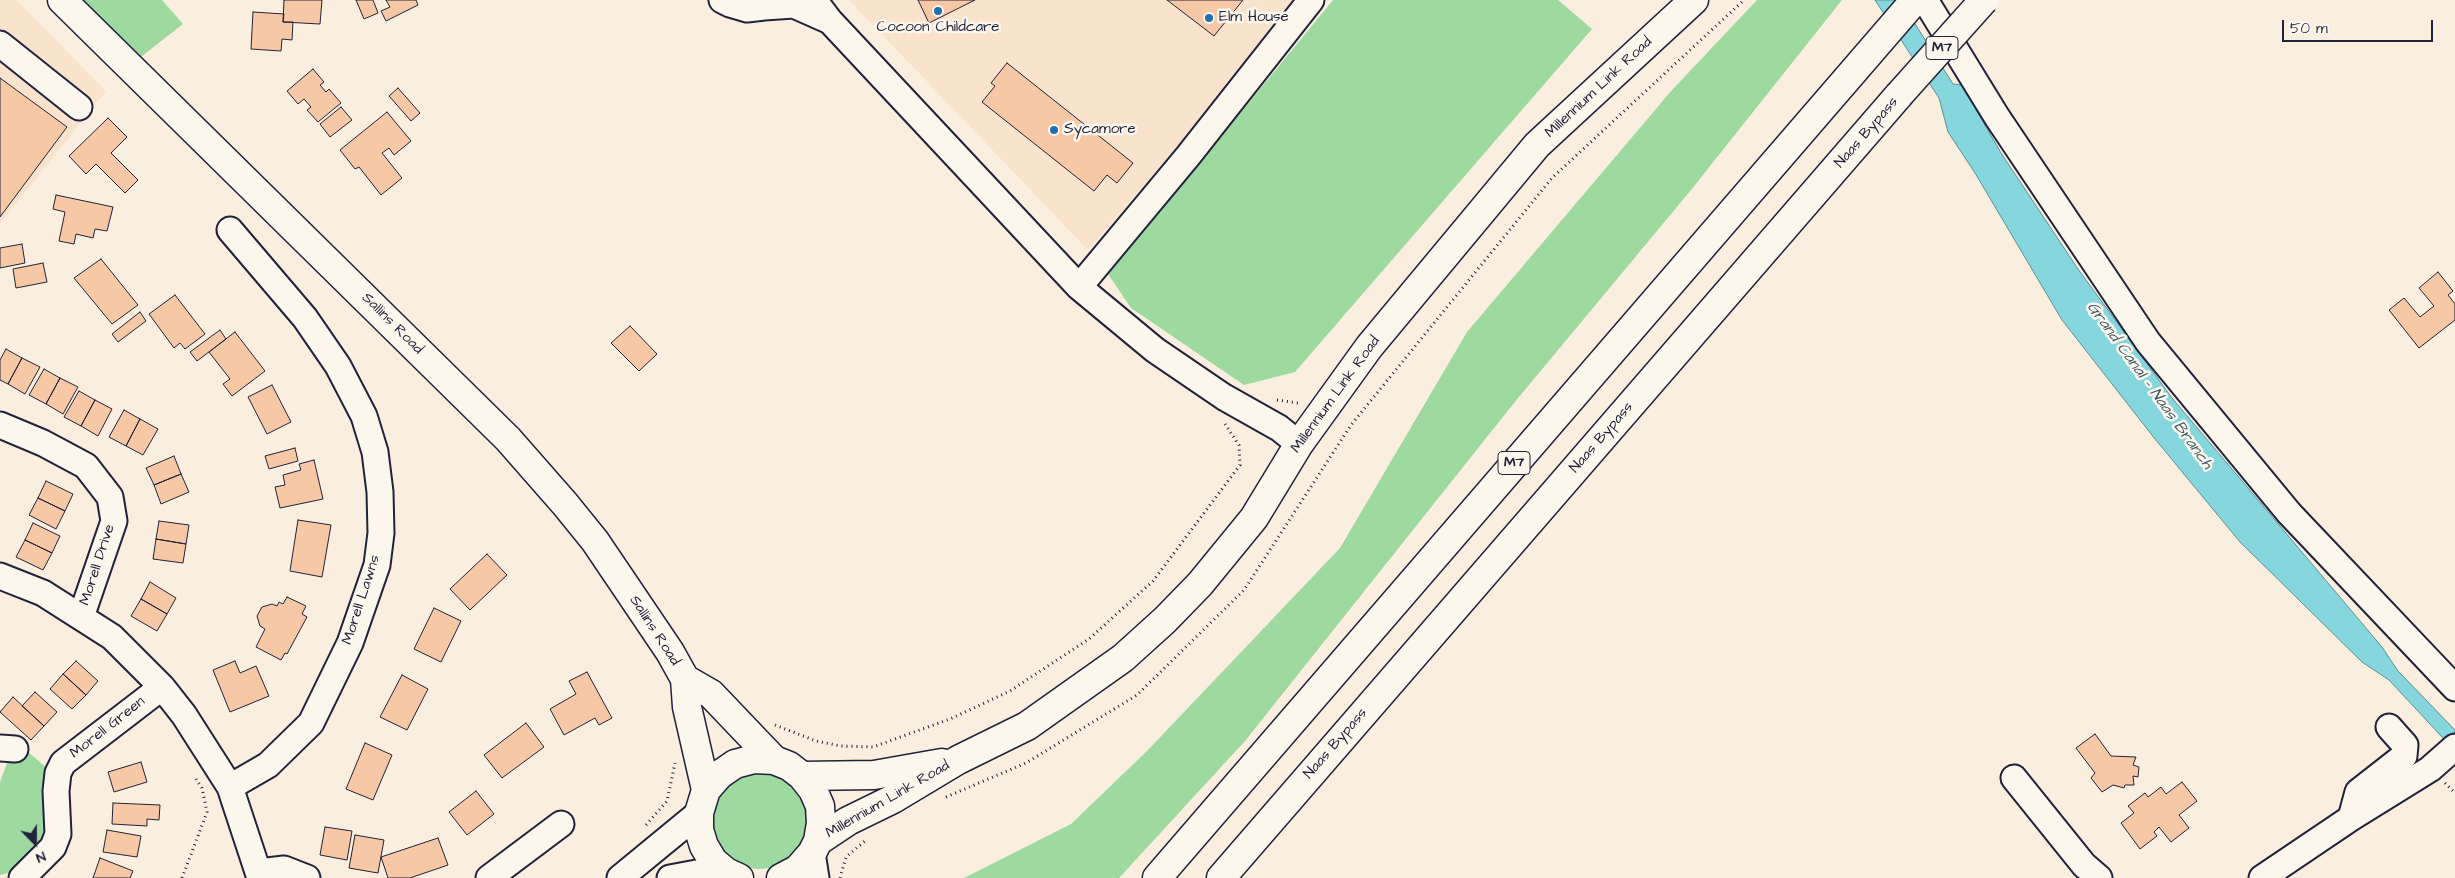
<!DOCTYPE html>
<style>
body{margin:0}
#map{position:relative;width:2455px;height:878px;overflow:hidden;background:#faeede;font-family:"Architects Daughter",sans-serif}
canvas{display:block}
.north{position:absolute;left:10px;top:818px;width:50px;height:50px;-webkit-text-stroke:4px #fbf7ec;paint-order:stroke;rotate:158deg;font-size:14px;font-weight:700;line-height:20px;text-align:center;color:#22223b}
.north::after{content:'';display:block;margin:auto;width:18px;height:22px;background:#22223b;clip-path:polygon(50% 0,100% 100%,50% 72%,0 100%)}
.scale{position:absolute;left:2282px;top:20px;width:151px;height:22px;box-sizing:border-box;border:2px solid #22223b;border-top:0;padding-left:6px;font-size:15px;line-height:18px;white-space:nowrap;color:#22223b;-webkit-text-stroke:4px #fbf7ec;paint-order:stroke}
</style>
<div id="map">
<canvas width="2455" height="878"></canvas>
<div class="north">N</div>
<div class="scale">50 m</div>
</div>
<script>
const context = document.querySelector('canvas').getContext('2d');
context.lineJoin = 'round';
function fillPath(path, color) {
  context.fillStyle = color;
  context.fill(path, 'evenodd');
}
function shape(rows) {
  const path = new Path2D();
  for (const r of rows) {
    if (r.length === 3) {
      path.moveTo(r[0] + r[2], r[1]);
      path.arc(r[0], r[1], r[2], 0, 2 * Math.PI);
      continue;
    }
    path.moveTo(r[0], r[1]);
    for (let i = 2; i < r.length; i += 2) path.lineTo(r[i], r[i + 1]);
  }
  return path;
}
function stroke(path, color, width, dash) {
  context.strokeStyle = color;
  context.lineWidth = width;
  context.lineCap = dash ? 'butt' : 'round';
  context.setLineDash(dash || []);
  context.stroke(path);
}
function drawText(font, color, halo, rows, align = 'center') {
  context.font = font + ' "Architects Daughter",sans-serif';
  context.lineWidth = 5;
  context.setLineDash([]);
  context.textBaseline = 'middle';
  context.strokeStyle = halo;
  context.fillStyle = color;
  for (const [text, x, y, turn = 0] of rows) {
    context.save();
    context.translate(x, y);
    context.rotate((+turn || 0) * Math.PI / 180);
    context.textAlign = isNaN(turn) ? turn : align;
    if (halo) context.strokeText(text, 0, 0);
    context.fillText(text, 0, 0);
    context.restore();
  }
}
const built = shape([
 [0,0,16,0,106,91,0,224],
 [849,0,1302,0,1088,250]
]);
const green = shape([
 [78,0,162,0,183,24,137,60],
 [1333,0,1558,0,1592,29,1295,372,1244,385,1131,308,1108,274],
 [1757,0,1842,0,1691,190,1514,403,1245,741,1119,878,964,878,1071,824,1147,751,1340,548,1467,332,1672,90],
 [21,746,48,769,52,818,43,847,17,871,0,875,0,782,7,763,18,758],
 [759,820,49]
]);
const water = shape([
 [1875,0,1900,0,1953,84,1962,85,2001,153,2078,269,2172,398,2382,647,2398,671,2455,730,2455,751,2389,680,2362,662,2240,542,2155,439,2062,320,1975,173,1948,132,1939,98,1875,0]
]);
const building = shape([
 [284,0,322,0,320,24,283,22,284,0],
 [356,0,373,0,378,13,364,19,356,0],
 [386,0,416,0,418,5,386,21,381,11,390,7,386,0],
 [918,0,975,0,929,23,918,0],
 [1167,0,1243,0,1214,36,1167,0],
 [253,12,284,14,283,22,293,22,292,40,282,39,281,51,251,49,253,12],
 [1007,63,1133,163,1117,183,1107,175,1094,191,982,102,995,86,991,83,1007,63],
 [313,69,324,82,320,85,326,92,329,89,341,103,318,122,307,110,311,107,304,99,298,104,287,91,313,69],
 [0,78,67,127,0,217,0,78],
 [398,88,420,113,411,121,389,96,398,88],
 [341,107,352,120,330,137,320,124,341,107],
 [387,112,411,141,394,155,389,148,382,153,402,178,381,195,359,167,355,169,340,150,387,112],
 [108,118,127,137,111,153,138,180,125,193,96,164,86,174,69,156,108,118],
 [56,195,113,207,107,231,95,229,93,238,76,234,74,244,59,241,65,212,53,209,56,195],
 [22,244,25,263,0,268,0,248,22,244],
 [101,259,138,305,112,324,74,278,101,259],
 [43,263,47,282,16,288,13,269,43,263],
 [2438,272,2453,291,2448,295,2455,304,2455,320,2419,348,2389,310,2404,298,2420,317,2434,306,2419,288,2438,272],
 [175,295,205,334,185,349,180,343,174,348,149,314,175,295],
 [140,312,146,321,118,342,112,334,140,312],
 [630,326,657,354,639,371,611,343,630,326],
 [220,330,226,339,197,361,190,352,220,330],
 [235,332,265,371,232,396,223,384,230,379,209,352,235,332],
 [6,349,22,358,8,384,0,380,0,360,6,349],
 [22,358,40,367,25,394,8,384,22,358],
 [44,369,60,378,46,404,29,395,44,369],
 [60,378,78,387,63,414,46,404,60,378],
 [272,385,291,422,267,434,248,397,272,385],
 [79,391,95,400,81,426,64,417,79,391],
 [95,400,112,409,98,436,81,426,95,400],
 [124,410,140,419,126,446,109,437,124,410],
 [140,419,158,429,143,455,126,446,140,419],
 [295,448,298,461,269,469,265,456,295,448],
 [174,456,181,474,154,485,146,468,174,456],
 [314,460,323,499,280,508,275,487,285,485,283,475,301,470,299,464,314,460],
 [181,474,189,492,161,504,154,485,181,474],
 [46,481,73,494,65,511,38,498,46,481],
 [38,498,65,511,56,529,29,515,38,498],
 [298,520,331,525,322,577,290,571,298,520],
 [159,521,189,525,186,544,156,539,159,521],
 [33,523,60,536,52,553,25,540,33,523],
 [156,539,186,544,183,563,153,559,156,539],
 [25,540,52,553,43,570,16,557,25,540],
 [487,554,507,575,470,610,450,589,487,554],
 [150,582,176,598,167,614,141,599,150,582],
 [287,597,306,606,302,614,307,617,287,654,285,653,281,660,256,647,265,629,260,626,257,616,262,607,272,604,277,606,279,602,283,604,287,597],
 [141,599,167,614,157,631,131,616,141,599],
 [434,608,461,621,441,662,414,649,434,608],
 [76,661,98,681,86,695,63,674,76,661],
 [235,661,240,673,256,666,269,696,230,712,213,670,235,661],
 [587,672,612,718,599,725,595,718,564,735,550,709,576,694,569,681,587,672],
 [63,674,86,695,72,709,50,689,63,674],
 [402,675,428,689,407,730,380,717,402,675],
 [35,692,57,712,44,726,22,706,35,692],
 [13,697,44,726,31,740,0,712,13,697],
 [526,723,544,747,502,778,484,755,526,723],
 [2095,734,2111,756,2136,757,2133,765,2139,767,2138,777,2133,776,2134,785,2125,785,2124,788,2113,785,2102,792,2091,778,2095,773,2076,748,2095,734],
 [365,743,392,755,373,800,346,789,365,743],
 [141,762,147,782,114,792,108,772,141,762],
 [2182,782,2197,801,2179,815,2189,828,2171,842,2159,827,2154,832,2157,836,2140,849,2121,823,2134,813,2128,806,2145,793,2148,797,2161,787,2166,794,2182,782],
 [476,791,494,814,467,835,449,812,476,791],
 [113,803,160,805,159,820,147,819,147,826,112,824,113,803],
 [325,827,352,831,347,860,320,855,325,827],
 [107,830,141,836,137,857,103,852,107,830],
 [355,835,384,840,378,873,349,868,355,835],
 [438,838,448,865,410,878,388,878,381,857,438,838],
 [100,858,133,871,130,878,93,878,100,858]
]);
const path = shape([
 [1277,400,1298,403,1300,401],
 [775,725,816,741,841,746,873,747,950,719,1010,691,1089,639,1153,581,1240,465,1239,445,1225,424],
 [2445,783,2455,793],
 [946,797,1026,763,1137,695,1244,590,1351,425,1552,178,1744,0],
 [646,825,667,801,675,763],
 [182,878,207,812,202,788,196,779],
 [840,878,846,857,866,840]
]);
const minor = shape([
 [722,0,730,4,747,9,764,7,779,0],
 [814,0,830,21,1079,287,1155,350,1224,397,1279,428,1299,444],
 [1925,0,1997,117,2148,342,2289,513,2455,688],
 [764,7,794,5,830,21],
 [0,44,79,107],
 [1079,287,1188,156,1311,0],
 [0,425,43,443,86,466,110,497,114,521,81,617],
 [0,576,43,593,112,637,162,687,184,715,230,787,260,878],
 [0,748,15,749],
 [2014,778,2084,865,2099,878],
 [230,787,268,765,311,723,350,643,377,565,381,533,380,492,375,452,364,416,338,366,305,318,230,230],
 [2351,818,2358,792,2404,756,2405,745,2389,727],
 [812,853,816,878],
 [259,872,284,869,307,878],
 [22,878,53,847,58,834,56,791,58,773,63,763,162,687],
 [489,878,561,824],
 [620,878,699,813],
 [670,878,702,872,735,878],
 [2262,878,2351,818,2430,769,2455,747]
]);
const major = shape([
 [62,0,508,439,565,504,595,541,670,652,685,679,687,707,706,790],
 [685,679,711,694,774,760],
 [802,776,874,775,942,763],
 [818,841,848,821,893,799,958,760,1027,726,1123,658,1165,620,1200,584,1254,518,1299,444,1369,347,1537,145,1694,0],
 [739,878,726,872,713,861,704,846,699,830,699,813,706,790,719,775,735,764,754,759,774,760,789,766,802,776,813,790,820,806,821,823,818,841,812,853,798,869,781,878]
]);
const highway = shape([
 [1157,878,1915,0],
 [1221,878,1899,95]
]);
const highwayBridge = shape([
 [1899,95,1984,0]
]);
const markers = [
 [938,11,5,"#1f6fb2"],
 [1209,18,5,"#1f6fb2"],
 [1054,130,5,"#1f6fb2"]
];
const shields = [
 [1942,48,32],
 [1514,463,32]
];
const shieldNames = [
 ["M7",1942,48],
 ["M7",1514,463]
];
const poiNames = [
 ["Elm House",1219,18],
 ["Cocoon Childcare",938,28,"center"],
 ["Sycamore",1064,130]
];
const streetNames = [
 ["Millennium Link Road",1599,88,-43],
 ["Naas Bypass",1867,133,-49],
 ["Sallins Road",392,324,45],
 ["Millennium Link Road",1336,395,-54],
 ["Naas Bypass",1602,438,-49],
 ["Morell Drive",98,565,-72],
 ["Morell Lawns",362,600,-72],
 ["Sallins Road",654,631,57],
 ["Morell Green",108,728,-38],
 ["Naas Bypass",1336,744,-49],
 ["Millennium Link Road",888,800,-30]
];
const waterNames = [
 ["Grand Canal - Naas Branch",2149,386,54]
];
fillPath(built, '#f9e3cd');
fillPath(green, '#9ed9a0');
fillPath(water, '#86d7dd');
stroke(water, '#5e8f9c', 1);
fillPath(building, '#f6c8a5');
stroke(building, '#22223b', 1);
stroke(minor, '#22223b', 29);
stroke(major, '#22223b', 31);
stroke(highway, '#22223b', 31);
stroke(path, '#22223b', 3, [1, 4]);
stroke(minor, '#fbf7ec', 25);
stroke(major, '#fbf7ec', 28);
stroke(highway, '#fbf7ec', 28);
stroke(highwayBridge, '#22223b', 31, []);
stroke(highwayBridge, '#fbf7ec', 28);
for (const [x, y, r, color] of markers) {
  const dot = new Path2D();
  dot.arc(x, y, r, 0, 2 * Math.PI);
  context.fillStyle = color;
  context.fill(dot);
  stroke(dot, '#fbf7ec', 2);
}
for (const [x, y, w] of shields) {
  const box = new Path2D();
  box.roundRect(x - w / 2, y - 11.5, w, 23, 4);
  context.fillStyle = '#fbf7ec';
  context.fill(box);
  stroke(box, '#22223b', 1);
}
drawText('bold 14px', '#22223b', null, shieldNames);
drawText('15px', '#22223b', '#fbf7ec', poiNames, 'left');
drawText('15px', '#22223b', '#fbf7ec', streetNames);
drawText('italic 16px', '#40586c', '#fbf7ec', waterNames);
</script>
